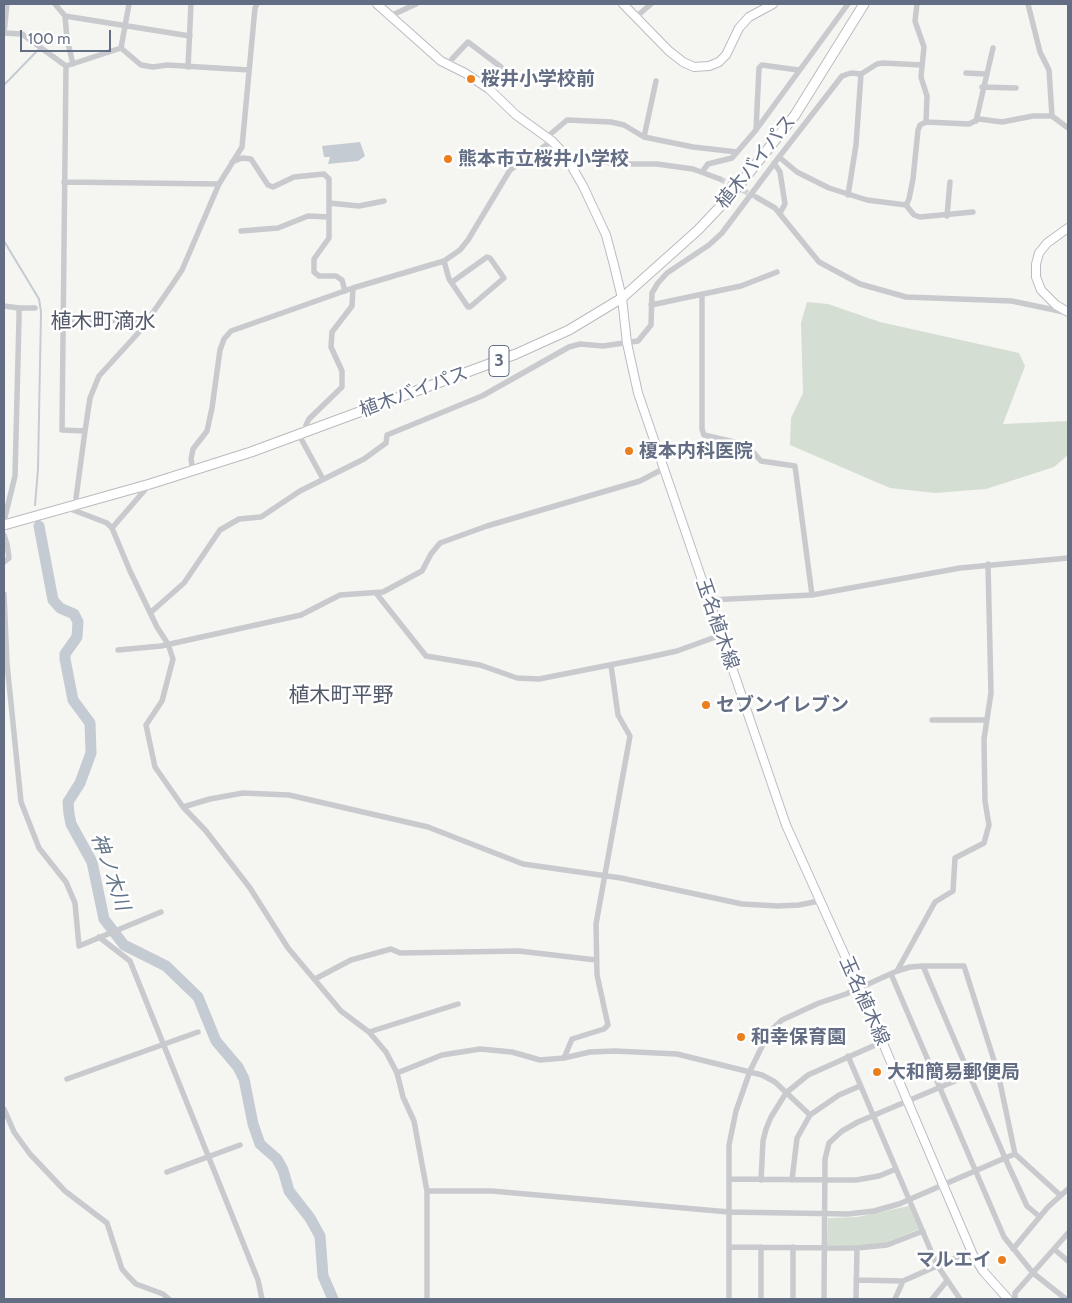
<!DOCTYPE html>
<meta charset="utf-8">
<style>
body{margin:0}
#map{position:relative;width:1072px;height:1303px;overflow:hidden;background:#f5f6f2;font-family:Cabin,sans-serif}
canvas{display:block}
.frame{position:absolute;inset:0;border:5px solid #636e85;pointer-events:none}
.scale{position:absolute;left:20px;top:30px;width:91px;height:22px;box-sizing:border-box;border:2px solid #636e85;border-top:0;padding-left:6px;font-size:15px;line-height:18px;white-space:nowrap;color:#636e85;-webkit-text-stroke:4px #fff;paint-order:stroke}
</style>
<div id="map">
<canvas width="1072" height="1303"></canvas>
<div class="frame"></div>
<div class="scale">100 m</div>
</div>
<script>
const context = document.querySelector('canvas').getContext('2d');
context.lineJoin = 'round';
function fillPath(path, color) {
  context.fillStyle = color;
  context.fill(path, 'evenodd');
}
function shape(rows) {
  const path = new Path2D();
  for (const r of rows) {
    path.moveTo(r[0], r[1]);
    for (let i = 2; i < r.length; i += 2) path.lineTo(r[i], r[i + 1]);
  }
  return path;
}
function stroke(path, color, width, dash) {
  context.strokeStyle = color;
  context.lineWidth = width;
  context.lineCap = dash ? 'butt' : 'round';
  context.setLineDash(dash || []);
  context.stroke(path);
}
function drawText(font, color, halo, rows, align = 'center') {
  context.font = font + ' Cabin,"Noto Sans JP",sans-serif';
  context.lineWidth = 5;
  context.setLineDash([]);
  context.textBaseline = 'middle';
  context.strokeStyle = halo;
  context.fillStyle = color;
  for (const [text, x, y, turn = 0] of rows) {
    context.save();
    context.translate(x, y);
    context.rotate((+turn || 0) * Math.PI / 180);
    context.textAlign = isNaN(turn) ? turn : align;
    if (halo) context.strokeText(text, 0, 0);
    context.fillText(text, 0, 0);
    context.restore();
  }
}
const green = shape([
 [807,302,828,304,880,322,1019,353,1025,366,1003,424,1068,421,1068,455,1054,467,986,489,935,493,890,488,790,445,791,418,803,393,801,323],
 [909,1206,919,1229,885,1243,862,1246,827,1245,828,1218,857,1217]
]);
const water = shape([
 [360,142,365,156,358,161,328,164,330,157,324,157,322,146]
]);
const stream = shape([
 [4,85,39,49],
 [4,241,39,299,41,312,38,469,35,505]
]);
const river = shape([
 [39,526,53,600,60,608,74,614,78,622,77,637,65,654,65,659,73,700,90,723,91,753,80,783,68,802,69,814,71,824,92,862,104,919,124,945,166,966,198,997,216,1041,238,1067,244,1079,253,1124,260,1144,277,1159,283,1170,289,1191,310,1218,320,1236,323,1276,333,1299]
]);
const minorTunnel = shape([
 [720,179,754,196]
]);
const minor = shape([
 [55,4,65,16,67,39,73,64],
 [917,4,915,21,924,47,921,77,927,96,926,122],
 [1028,4,1040,52,1049,70,1052,116],
 [65,16,190,36],
 [388,17,416,4],
 [636,17,651,4],
 [4,33,22,34,66,66],
 [4,33,7,4],
 [121,48,129,4],
 [452,59,468,42,501,67,502,70,489,89],
 [66,66,62,430,85,431],
 [66,66,121,48,141,65,153,67,167,65,249,70],
 [188,67,191,4],
 [966,73,986,74],
 [656,81,644,137,693,147,737,152],
 [982,87,1016,88],
 [976,121,993,48],
 [756,130,759,68,762,65,798,70],
 [547,137,567,120,611,122,624,125,644,137],
 [565,155,617,164,657,164,693,169,720,179],
 [779,157,842,76,851,73,861,74,877,64,883,63,922,65],
 [232,162,242,158,251,159,268,185,273,187,294,177,324,174,329,179,329,217],
 [774,163,780,172,785,204,780,213],
 [702,172,708,164,732,158,756,130,848,4],
 [64,182,219,184],
 [848,195,856,145,861,74],
 [756,197,775,208,819,262,860,284,906,297,1012,301,1064,312],
 [329,203,359,206,384,201],
 [906,205,914,215,920,217,973,212],
 [947,216,950,182],
 [241,231,278,228,308,216,329,217,329,238,314,259,314,272,319,276,336,276,342,280,345,291],
 [444,261,449,279,468,307,470,307,504,278,490,258,487,257,452,282],
 [702,295,702,429,704,435,747,445,761,461,795,466,812,595],
 [651,305,741,286,777,272],
 [4,306,19,308,19,319,15,476,5,517,5,526],
 [19,308,35,308],
 [64,321,148,320],
 [307,432,306,425,309,419,342,387,342,371,331,347,332,332,352,306,353,288],
 [299,435,323,479],
 [193,471,191,459,193,449,207,431,212,408,220,350,224,339,231,331,353,288,444,261,460,250,468,240,510,170,552,141],
 [78,504,76,498,85,431,90,398,99,376,140,331,170,288,182,270,219,184,242,147,255,8,257,4],
 [68,508,107,523,112,528,130,571,157,627,168,644,173,659,162,701,146,725,155,767,183,807,206,831,250,888,288,948,341,1011,369,1032,386,1052,397,1073,403,1097,414,1121,427,1191,427,1299],
 [112,528,150,484],
 [4,535,7,544,9,558,4,562],
 [376,593,426,656,480,665,517,678,539,679,645,658,677,651,721,635],
 [4,594,7,664,21,802,39,848,66,882,75,903,79,946,161,912],
 [709,600,812,595,960,568,1068,558],
 [150,613,184,583,220,530,239,519,261,517,300,491,364,459,386,443,387,435,482,396,569,347,580,344,603,346,638,341,651,325,652,293,658,283,667,273,709,245,722,233,779,157,797,172,829,188,867,200,906,205,909,199,913,179,918,130,920,125,926,122,969,124,979,119,1002,122,1033,116,1052,116,1068,128],
 [118,650,161,646,301,615,340,595,383,592,422,571,431,554,440,543,487,526,640,481,663,469],
 [932,720,986,720],
 [183,807,210,799,243,793,289,795,428,827,523,864,621,878,742,904,778,906,799,905,819,901],
 [99,937,130,961,258,1280,262,1299],
 [923,966,964,966,998,1073,1015,1154],
 [897,971,935,902,953,891,955,858,984,843,989,825,985,801,984,739,991,693,988,564],
 [891,974,1004,1237,1033,1273,1066,1299],
 [315,979,351,960,391,949,400,953,519,951,596,960],
 [369,1032,458,1004],
 [848,1056,937,1265,960,1299],
 [564,1058,572,1039,604,1029,608,1025,597,975,596,924,630,736,618,715,611,665],
 [397,1073,442,1055,480,1049,512,1052,540,1060,564,1058,590,1052,615,1051,677,1054,762,1075,775,1082,810,1115],
 [67,1079,198,1032],
 [4,1109,14,1132,30,1154,65,1191,107,1223,122,1269,129,1277,136,1284,163,1294,169,1299],
 [167,1172,240,1145],
 [729,1179,856,1180,879,1176,896,1169],
 [761,1180,763,1141,766,1129,771,1117,786,1093,808,1075,882,1042],
 [792,1180,797,1138,810,1115,839,1095,860,1086],
 [427,1191,492,1191,729,1212,848,1214,874,1211,899,1204,1005,1158,923,966,910,967,897,971,846,994,819,1003,782,1020,769,1032,750,1071,736,1111,729,1145,729,1299],
 [1040,1217,1027,1206,1005,1158,1015,1154,1060,1195],
 [729,1247,857,1248,887,1245,923,1231],
 [1013,1249,1048,1207,1068,1189],
 [1054,1249,1068,1261],
 [856,1280,903,1281],
 [761,1299,761,1247],
 [793,1299,793,1247],
 [824,1299,825,1159,829,1143,842,1131,858,1122,995,1064],
 [856,1299,857,1248],
 [895,1299,903,1281,971,1251],
 [932,1299,946,1282],
 [1015,1299,1015,1293,1068,1233]
]);
const secondary = shape([
 [377,4,441,61,465,73,489,89,516,115,552,141,565,155,583,186,606,235,614,265,622,298,627,343,638,393,786,825,859,987,973,1255,983,1271,1008,1299],
 [623,4,669,51,683,62,694,67,709,66,719,62,726,55,739,28,749,17,773,4],
 [1068,228,1047,243,1039,253,1036,264,1036,277,1041,290,1056,305,1068,312]
]);
const trunk = shape([
 [4,525,150,484,251,452,516,354,569,330,622,298,698,230,733,193,795,115,864,4]
]);
const markers = [
 [471,79,5,"#eb7f1d"],
 [448,159,5,"#eb7f1d"],
 [629,451,5,"#eb7f1d"],
 [706,705,5,"#eb7f1d"],
 [741,1037,5,"#eb7f1d"],
 [877,1072,5,"#eb7f1d"],
 [1002,1260,5,"#eb7f1d"]
];
const shields = [
 [499,361,20]
];
const shieldNames = [
 ["3",499,361]
];
const poiNames = [
 ["桜井小学校前",481,79],
 ["熊本市立桜井小学校",458,159],
 ["榎本内科医院",639,451],
 ["セブンイレブン",716,705],
 ["和幸保育園",751,1037],
 ["大和簡易郵便局",887,1072],
 ["マルエイ",992,1260,"right"]
];
const streetNames = [
 ["植木バイパス",756,162,-51],
 ["植木バイパス",414,392,-20],
 ["玉名植木線",717,624,71],
 ["玉名植木線",864,1001,66]
];
const waterNames = [
 ["神ノ木川",110,872,71]
];
const quarterNames = [
 ["植木町滴水",103,322],
 ["植木町平野",341,696]
];
fillPath(green, '#d5ded3');
fillPath(water, '#c5cbd2');
stroke(stream, '#c5cbd2', 2);
stroke(river, '#c5cbd2', 11);
stroke(minorTunnel, '#d0d4d7', 5.5, [5.5, 3]);
stroke(secondary, '#babcc2', 10);
stroke(trunk, '#babbbf', 11);
stroke(minor, '#c8cace', 5.5);
stroke(secondary, '#fff', 8);
stroke(trunk, '#fff', 9);
for (const [x, y, r, color] of markers) {
  const dot = new Path2D();
  dot.arc(x, y, r, 0, 2 * Math.PI);
  context.fillStyle = color;
  context.fill(dot);
  stroke(dot, '#fff', 2);
}
for (const [x, y, w] of shields) {
  const box = new Path2D();
  box.roundRect(x - w / 2, y - 15.5, w, 31, 4);
  context.fillStyle = '#fff';
  context.fill(box);
  stroke(box, '#636e85', 1);
}
drawText('bold 18px', '#636e85', null, shieldNames);
drawText('bold 19px', '#636e85', '#fff', poiNames, 'left');
drawText('19px', '#636e85', '#fff', streetNames);
drawText('italic 20px', '#637589', '#fff', waterNames);
drawText('21px', '#525969', '#fff', quarterNames);
</script>
